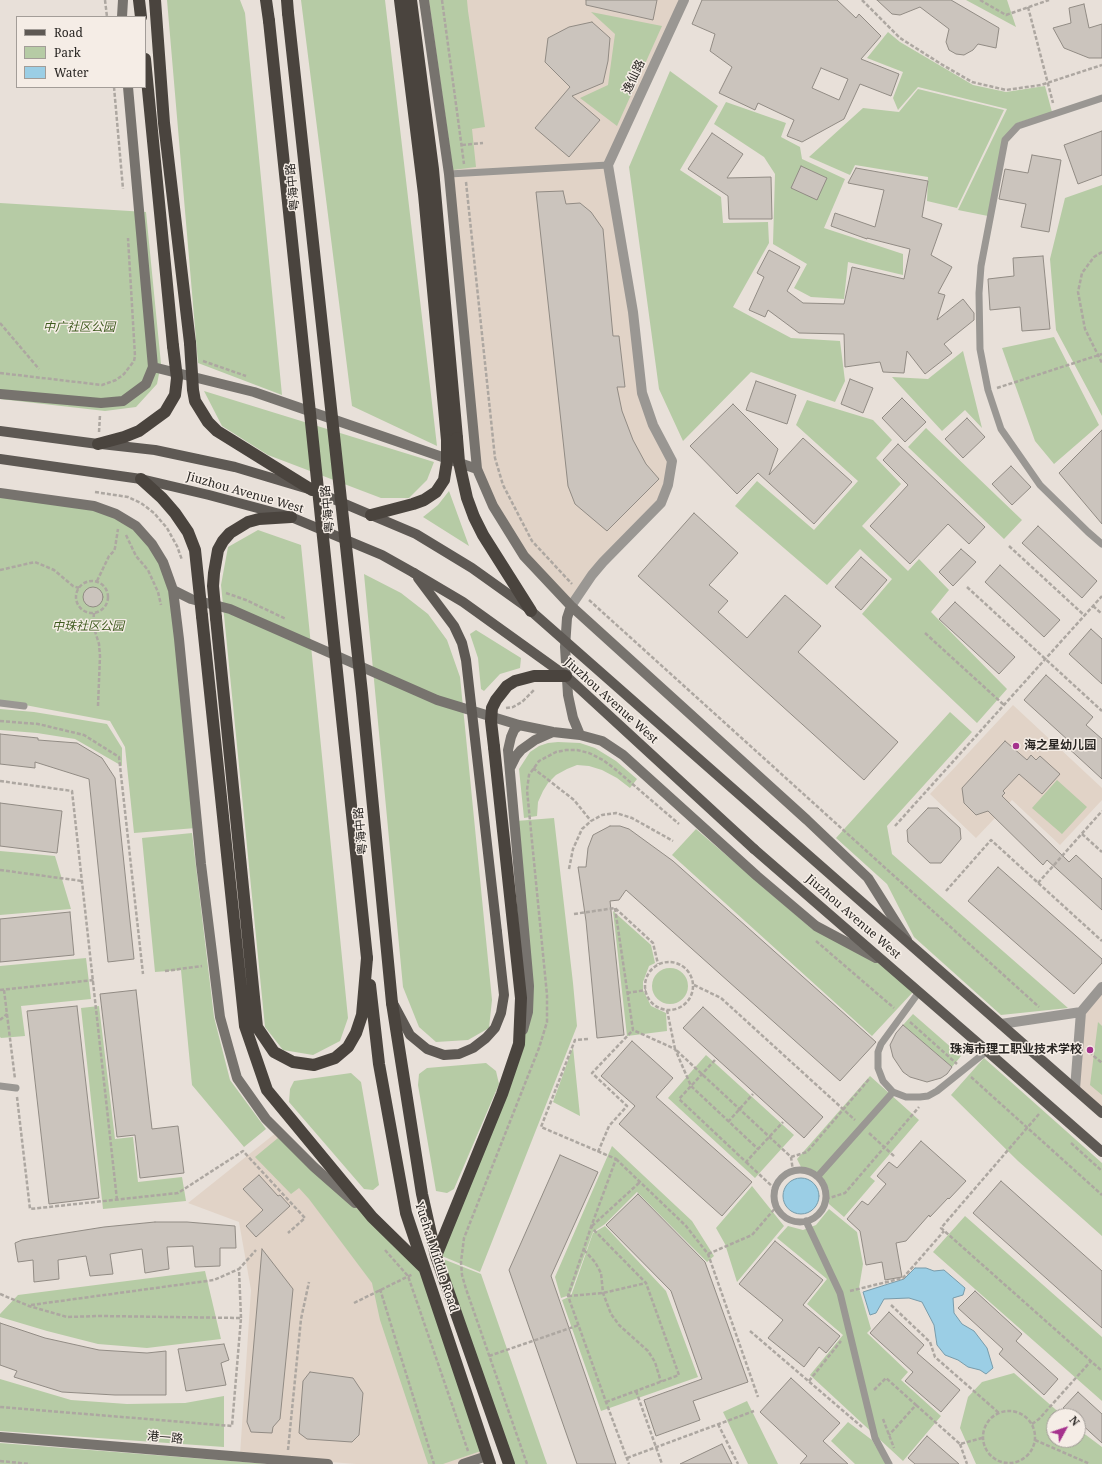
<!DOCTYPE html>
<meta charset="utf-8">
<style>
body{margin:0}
#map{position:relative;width:1102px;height:1464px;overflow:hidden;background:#e8e0d9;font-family:"Noto Serif",serif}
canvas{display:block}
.legend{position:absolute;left:16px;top:16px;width:130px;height:72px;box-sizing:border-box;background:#f5ede6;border:1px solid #a39d98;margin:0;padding:5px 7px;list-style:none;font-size:12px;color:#282522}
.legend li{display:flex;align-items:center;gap:8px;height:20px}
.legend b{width:20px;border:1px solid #a39d98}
.north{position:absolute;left:1046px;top:1408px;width:40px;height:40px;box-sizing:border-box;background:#f5ede6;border:1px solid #a39d98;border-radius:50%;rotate:50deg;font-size:11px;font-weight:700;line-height:16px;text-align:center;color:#282522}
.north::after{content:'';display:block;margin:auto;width:14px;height:18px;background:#a5328d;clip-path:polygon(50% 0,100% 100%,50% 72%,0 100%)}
</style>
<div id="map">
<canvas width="1102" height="1464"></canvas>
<ul class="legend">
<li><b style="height:5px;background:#5e5954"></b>Road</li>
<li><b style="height:11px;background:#b6cba5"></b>Park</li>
<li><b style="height:11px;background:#9bcee5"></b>Water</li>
</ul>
<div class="north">N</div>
</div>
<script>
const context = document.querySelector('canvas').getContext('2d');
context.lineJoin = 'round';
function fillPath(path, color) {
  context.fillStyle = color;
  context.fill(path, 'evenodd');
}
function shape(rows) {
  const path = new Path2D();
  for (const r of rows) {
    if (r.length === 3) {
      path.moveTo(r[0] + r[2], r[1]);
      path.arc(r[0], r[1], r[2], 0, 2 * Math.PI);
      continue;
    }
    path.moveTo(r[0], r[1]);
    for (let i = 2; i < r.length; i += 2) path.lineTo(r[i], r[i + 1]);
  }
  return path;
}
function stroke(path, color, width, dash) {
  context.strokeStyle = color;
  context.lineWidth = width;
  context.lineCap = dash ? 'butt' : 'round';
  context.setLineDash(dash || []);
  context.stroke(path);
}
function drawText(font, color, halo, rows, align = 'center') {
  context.font = font + ' "Noto Serif","Noto Sans SC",serif';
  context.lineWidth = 3;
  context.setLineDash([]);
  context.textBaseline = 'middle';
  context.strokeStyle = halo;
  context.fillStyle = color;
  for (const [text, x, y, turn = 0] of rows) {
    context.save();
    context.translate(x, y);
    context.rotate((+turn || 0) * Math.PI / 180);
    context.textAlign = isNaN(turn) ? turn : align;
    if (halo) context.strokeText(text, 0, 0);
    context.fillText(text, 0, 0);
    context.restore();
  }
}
const built = shape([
 [424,0,683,0,608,165,642,393,672,461,661,503,571,605,524,556,477,469,449,174],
 [1013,705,1102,788,1102,800,1060,845,1012,800,976,838,930,794],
 [1102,987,1102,1112,1076,1089,1081,1012],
 [277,1132,371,1218,485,1455,456,1464,356,1464,240,1455,251,1290,239,1222,188,1203]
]);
const green = shape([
 [167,0,240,0,245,13,282,395,198,363],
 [301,0,385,0,437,446,352,406],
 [429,0,467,0,468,11,485,127,472,129,476,167,453,170],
 [966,0,1007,0,1016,27],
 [591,12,662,26,617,126,580,98,608,85,615,34],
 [888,32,900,42,973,85,1006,92,1045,86,1052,112,1017,123,1003,139,988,216,958,210,1007,109,918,87,898,110,893,98,903,72,867,58],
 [670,71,718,106,680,170,721,197,723,223,768,222,769,243,733,307,791,338,840,341,845,381,835,402,751,372,683,441,659,389,629,167],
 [918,89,1004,110,957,208,927,201,928,177,855,165,850,175,809,157,863,108,899,112],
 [726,102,786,123,781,137,800,147,802,159,845,179,824,228,903,254,903,275,848,262,844,299,811,297,794,288,807,264,773,244,775,174,764,157,714,124],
 [1102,185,1102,416,1056,330,1050,259,1065,198],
 [0,203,146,212,161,364,157,384,136,407,105,411,0,399],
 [1054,337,1099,425,1054,464,1035,441,1002,348],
 [963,351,982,428,965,410,942,431,892,377,928,379],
 [204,391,434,462,427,480,409,498,381,498,268,455,222,426],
 [807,400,873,420,892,440,876,458,901,484,862,526,908,571,919,559,949,590,931,612,1007,689,977,723,862,614,892,579,860,549,827,585,735,506,757,481,814,530,858,481,796,425],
 [926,428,1022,520,1004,539,908,447],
 [449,491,469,546,423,517,438,505],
 [0,495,94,507,116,515,151,545,172,590,196,828,134,833,125,747,110,721,25,705,0,702],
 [258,530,301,545,348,1018,340,1041,313,1055,283,1050,265,1027,221,585,228,547],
 [364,574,401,593,428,614,447,640,460,677,492,1000,489,1028,468,1040,436,1042,419,1027,403,987],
 [476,630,521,658,520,668,500,674,484,691,481,689,478,658,470,634],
 [0,709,34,712,107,724,122,748,122,766,75,739,37,733,0,730],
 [950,712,972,732,887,826,892,854,1068,1008,1001,1015,914,937,887,884,836,838],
 [558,742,580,743,595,748,616,761,637,779,630,788,617,778,602,770,589,766,577,765,567,769,556,775,548,783,543,791,538,802,537,816,524,818,519,769,530,752,539,746,548,743],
 [1057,780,1087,807,1062,834,1032,808],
 [554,818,573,983,577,1026,480,1272,442,1256,519,1044,516,821],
 [696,829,812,929,884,966,913,992,872,1036,672,855],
 [192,833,214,1017,230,1080,266,1129,244,1147,192,1085,181,970,155,972,142,838],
 [0,851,55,856,71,909,0,915],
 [613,911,651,945,655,963,649,966,643,982,643,990,651,1006,666,1013,667,1031,627,1036],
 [86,958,91,999,21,1006,25,1036,1,1038,0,1037,0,966],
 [670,986,18],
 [99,1006,115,1139,133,1137,138,1182,182,1177,186,1201,103,1209,81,1008],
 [913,1014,961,1056,952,1067,903,1025],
 [1098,1022,1102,1026,1102,1095,1090,1085],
 [573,1047,580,1116,553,1102],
 [706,1055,794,1135,755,1178,668,1098],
 [984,1058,1102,1163,1102,1236,1018,1161,951,1095],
 [486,1063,496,1071,499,1084,454,1189,447,1193,436,1191,418,1085,419,1074,427,1068],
 [351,1073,361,1082,379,1185,373,1190,364,1189,289,1102,290,1089,294,1081],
 [870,1076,919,1120,870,1177,875,1181,844,1217,829,1204,829,1190,825,1181,817,1173,808,1168,801,1167,797,1159],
 [278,1138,370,1220,421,1271,481,1451,443,1464,428,1464,380,1320,372,1283,309,1199,299,1188,291,1194,255,1157],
 [612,1146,692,1221,714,1256,707,1262,637,1192,605,1224,593,1232,570,1295,561,1298,555,1277],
 [752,1186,784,1226,737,1282,725,1244,716,1228],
 [829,1209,857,1232,863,1264,859,1288,871,1329,867,1333,908,1372,901,1380,941,1416,903,1461,810,1375,843,1335,807,1304,827,1279,777,1238,788,1226,803,1230,816,1225],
 [965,1216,1102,1337,1102,1401,933,1252],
 [605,1226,666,1291,698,1377,601,1411,562,1300,571,1296,593,1233],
 [438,1257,481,1274,547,1464,509,1464],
 [205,1271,221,1339,147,1348,98,1344,47,1331,0,1317,0,1314,18,1295],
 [1014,1373,1063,1416,1054,1416,1054,1440,1078,1440,1078,1429,1102,1447,1102,1464,976,1464,960,1428,968,1397,982,1382],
 [0,1379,71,1400,127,1404,185,1403,224,1396,224,1447,0,1431],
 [747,1401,778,1464,748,1464,723,1412],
 [848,1422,872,1440,886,1464,855,1464,831,1441],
 [0,1443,270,1464,0,1464]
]);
const water = shape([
 [801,1196,18],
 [915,1268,926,1268,934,1271,944,1270,965,1288,963,1295,953,1298,954,1313,962,1324,974,1331,987,1348,993,1368,986,1374,980,1370,968,1367,958,1360,945,1355,937,1345,934,1325,922,1302,909,1298,884,1299,876,1313,870,1315,863,1292,904,1279,915,1268]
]);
const building = shape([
 [586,0,657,0,653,20,586,5,586,0],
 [702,0,837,0,856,18,859,14,881,36,861,59,899,74,891,96,860,84,844,119,802,142,787,136,794,120,758,103,755,110,719,93,732,67,710,51,715,34,692,24,702,0],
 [821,68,848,79,839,100,812,88,821,68],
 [877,0,951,0,999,28,996,48,978,44,973,50,964,55,956,54,949,50,946,42,949,29,920,7,900,15,892,14,877,0],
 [1084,4,1089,28,1102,24,1102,58,1089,58,1064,48,1053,28,1071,23,1069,8,1084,4],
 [592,22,610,38,608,61,603,83,572,96,600,120,569,157,535,128,570,87,545,62,548,38,569,27,592,22],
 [1102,131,1102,175,1078,184,1064,145,1102,131],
 [712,133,743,154,727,178,771,177,772,219,729,219,728,196,688,169,712,133],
 [1032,155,1061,160,1049,232,1021,227,1026,204,999,199,1005,169,1028,173,1032,155],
 [801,166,827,178,817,200,791,188,801,166],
 [856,168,928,181,922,217,942,224,931,255,952,267,938,293,945,295,937,320,963,299,974,313,974,320,944,344,952,353,925,374,907,351,904,373,883,372,880,362,845,367,844,334,799,333,768,310,765,317,749,310,764,277,757,273,769,250,800,267,787,291,803,303,844,304,852,267,904,279,910,249,867,238,867,239,831,226,835,213,875,227,884,190,848,183,856,168],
 [563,191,566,204,580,203,591,212,603,229,613,336,619,336,625,387,617,387,622,411,633,440,646,464,659,479,607,531,575,504,568,486,536,192,563,191],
 [1043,256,1050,329,1022,331,1020,307,990,310,988,279,1014,276,1013,258,1043,256],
 [850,379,873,388,863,413,841,404,850,379],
 [756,381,796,395,787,424,746,410,756,381],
 [902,398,926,422,905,442,882,418,902,398],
 [733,404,778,449,769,475,803,438,852,482,814,524,758,473,737,494,690,446,733,404],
 [967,418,985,437,963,458,945,439,967,418],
 [1102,430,1102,524,1059,473,1102,430],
 [898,444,985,527,969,544,948,524,910,564,870,526,908,485,883,460,898,444],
 [1011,466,1031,487,1012,505,992,484,1011,466],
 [694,513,738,553,709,585,728,601,718,612,747,638,785,595,821,626,798,652,898,742,864,780,638,576,694,513],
 [1038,526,1097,581,1082,598,1022,543,1038,526],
 [961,549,976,562,953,586,939,572,961,549],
 [861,557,887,580,861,610,835,587,861,557],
 [1000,565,1060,620,1044,637,985,582,1000,565],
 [93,597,10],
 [955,602,1015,657,999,674,939,619,955,602],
 [1091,629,1102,639,1102,684,1069,654,1091,629],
 [1046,675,1093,717,1086,725,1102,739,1102,779,1065,745,1069,741,1024,700,1046,675],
 [0,734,38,738,38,740,77,743,102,758,115,778,134,959,108,962,89,779,35,762,35,768,0,764,0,734],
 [1005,741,1027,760,1031,755,1036,760,1040,756,1060,774,1042,794,1019,774,1003,791,1005,793,1002,796,1069,862,1076,855,1102,879,1102,910,1047,860,1043,865,988,811,976,815,964,803,962,788,1005,741],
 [0,803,62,811,57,853,0,846,0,803],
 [928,808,938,808,960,828,961,839,941,863,930,863,908,842,907,830,928,808],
 [610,826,620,826,629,829,673,861,876,1042,840,1081,626,890,619,900,610,901,624,1035,597,1038,586,921,578,867,586,867,588,848,593,835,610,826],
 [998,867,1102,959,1102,963,1074,994,968,901,998,867],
 [70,912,74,955,0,962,0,919,70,912],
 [136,990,152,1129,178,1126,184,1173,140,1178,135,1135,117,1137,100,994,136,990],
 [77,1006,99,1198,49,1204,27,1011,77,1006],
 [703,1007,823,1117,804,1138,683,1028,703,1007],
 [903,1025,952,1067,947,1074,941,1078,927,1082,910,1077,903,1072,893,1057,890,1045,896,1033,903,1025],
 [632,1041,673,1078,656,1097,752,1182,722,1216,619,1124,635,1106,601,1076,632,1041],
 [921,1141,966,1181,949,1199,948,1198,930,1217,929,1215,906,1241,896,1243,902,1277,885,1280,882,1262,866,1265,860,1231,847,1219,862,1201,868,1205,886,1184,877,1176,889,1162,897,1168,921,1141],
 [560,1155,598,1172,551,1276,616,1464,577,1464,509,1270,560,1155],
 [259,1175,278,1196,280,1195,290,1206,256,1237,246,1226,263,1210,243,1189,259,1175],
 [1001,1181,1102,1271,1102,1328,973,1213,1001,1181],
 [638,1194,705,1262,748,1382,693,1401,700,1420,656,1436,644,1400,702,1379,671,1291,606,1225,638,1194],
 [155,1222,187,1222,235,1226,236,1248,220,1248,220,1266,195,1267,193,1246,167,1247,169,1269,145,1273,142,1249,110,1254,113,1274,90,1276,86,1256,58,1260,59,1279,34,1282,33,1260,18,1262,15,1243,22,1240,104,1227,155,1222],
 [775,1241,823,1280,803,1305,840,1336,826,1353,819,1347,804,1367,768,1338,783,1320,739,1284,775,1241],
 [262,1249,293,1289,280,1419,273,1427,272,1433,251,1432,247,1422,262,1249],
 [975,1291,1022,1334,1016,1341,1058,1379,1044,1395,999,1354,1003,1349,958,1308,975,1291],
 [889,1312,924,1345,917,1353,960,1390,941,1412,905,1381,913,1372,870,1333,889,1312],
 [0,1323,45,1338,99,1350,147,1353,166,1351,166,1395,115,1395,62,1392,14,1377,17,1371,0,1365,0,1323],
 [224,1344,229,1360,221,1363,226,1385,186,1391,178,1349,224,1344],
 [310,1372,353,1378,363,1393,359,1435,352,1442,307,1439,299,1433,303,1381,310,1372],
 [791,1378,840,1423,823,1441,848,1464,800,1464,807,1456,760,1412,791,1378],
 [1078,1392,1102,1414,1102,1443,1078,1421,1078,1416,1072,1416,1063,1408,1078,1392],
 [927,1436,959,1464,915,1464,908,1458,927,1436],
 [722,1444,732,1464,680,1464,722,1444]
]);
const path = shape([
 [105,0,107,17],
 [442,0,464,164],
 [862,0,900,38,941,64,972,82,1006,90,1041,85,1102,65],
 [980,0,1006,15,1049,0],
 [1028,7,1053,103],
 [114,87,123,189],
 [462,145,483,143],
 [466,182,495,458,503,485,532,541,572,584],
 [1102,252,1094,257,1082,273,1078,292,1085,329,1102,363],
 [0,323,39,369],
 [203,361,246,376],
 [0,373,102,385,116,380,124,374,134,361,135,356,128,238],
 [997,388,1102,354],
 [99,432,100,415],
 [95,492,128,497,141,503,154,513,167,528,177,546,182,560],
 [126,535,136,556,148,570,158,592,161,605],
 [1009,546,1085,616],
 [0,570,35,562,54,570,73,586,79,588],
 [92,597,16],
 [97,581,109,556,114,551,115,548,118,529],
 [967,587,1102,711],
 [226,593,246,600,286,619],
 [589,600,1039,1007],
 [1093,606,1102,614],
 [94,613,93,625,99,644,100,656,98,706],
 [925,633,1004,705],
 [506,708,513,707,522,702,535,689],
 [0,721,38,724,84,735,119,757,143,974],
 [533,768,574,800,591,821],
 [0,781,72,791,117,1200],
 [895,826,1102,596],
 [1082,834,1102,852],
 [569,869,573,849,582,829,591,821,602,815,616,813,632,818,673,841],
 [0,870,82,881],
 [1038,883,1102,811],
 [946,891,991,840,1102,941],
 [615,908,633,1030,675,1049,691,1086,758,1149],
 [574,914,615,908,653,943,658,964],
 [816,941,894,1008],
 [669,986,24],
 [165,971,202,966],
 [694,985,721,998,855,1120],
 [0,990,94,980],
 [4,990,15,1079],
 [627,993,646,990],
 [667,1010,675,1049,791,1157,793,1171],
 [0,1020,7,1014],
 [910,1022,957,1064],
 [588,1039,575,1040,541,1127,616,1159,591,1227],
 [1089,1052,1102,1063],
 [715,1060,679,1099,746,1162,783,1122],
 [971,1077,1102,1195],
 [17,1097,30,1209,178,1193,243,1151,305,1218,288,1233],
 [1039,1114,941,1228,1102,1371],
 [728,1122,753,1094],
 [869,1133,895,1157],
 [1071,1143,1102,1171],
 [598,1152,609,1126,627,1106,592,1073,633,1030],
 [791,1157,807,1152,870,1078],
 [616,1159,686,1226,708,1254,758,1397],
 [746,1162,775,1189],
 [826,1199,845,1193,919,1107],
 [592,1226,640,1182],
 [385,1250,408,1276,468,1451],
 [584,1250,595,1262,601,1273,603,1293,611,1314,619,1325,648,1351,655,1362,661,1382],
 [708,1254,752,1235,777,1206],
 [380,1289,434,1464],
 [850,1291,903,1278,944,1231],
 [0,1294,29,1306,67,1317,100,1316,241,1318,232,1426,0,1407],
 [568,1296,603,1293,646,1283],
 [354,1303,413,1274],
 [31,1305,214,1280,239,1269],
 [891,1305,930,1342,935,1357,999,1413],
 [241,1318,239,1269,256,1250],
 [750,1331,862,1427],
 [489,1356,579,1325],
 [809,1381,841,1341],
 [874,1390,886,1378,916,1405,889,1435],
 [636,1391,662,1464],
 [606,1402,679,1375,646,1283,591,1227,568,1296,606,1402,629,1464],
 [916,1405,960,1444,982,1438],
 [1009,1437,26],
 [883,1419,894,1448],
 [718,1424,738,1464],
 [1032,1424,1039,1419,1091,1361],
 [1035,1440,1090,1464],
 [960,1444,967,1464],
 [288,1450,301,1319,309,1282],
 [627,1458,754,1411],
 [0,1461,30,1464],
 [527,1464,466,1289,462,1275,461,1262,464,1238,539,1048,547,1022,547,995,527,790,529,775,539,761,556,752,566,750,577,750,589,753,603,760,615,769,679,824]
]);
const lane = shape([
 [1102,98,1018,126,1005,140,981,266,979,293,980,349,988,390,1001,429,1040,485,1088,532,1102,544],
 [449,174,608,165],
 [0,703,24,706],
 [0,1086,16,1088],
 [893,1092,883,1081,878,1068,878,1052,881,1044,919,992],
 [800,1196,26],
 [818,1176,893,1092,906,1097,920,1097,928,1096,937,1091,987,1051],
 [806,1221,840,1293,875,1438,889,1464]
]);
const street = shape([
 [571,606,592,575,603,562,661,503,668,485,672,461,653,425,642,393,633,312,608,165,684,0],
 [1081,1012,1102,987],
 [1001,1024,1081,1012,1075,1089]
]);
const secondary = shape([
 [424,0,449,174,477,469,493,506,524,556,571,606,807,820,868,878,907,940],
 [122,17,123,0],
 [153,367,254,392,477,469],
 [0,394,101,403,123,401,146,384,153,367,128,87],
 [0,493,94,506,116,514,136,526,152,544,163,562,173,590,179,639,201,864,220,1017,237,1078,266,1119,314,1167,355,1203],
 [173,590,191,599,230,609,437,700,519,725,553,732,580,735,602,741,623,755,757,876,816,926,876,958],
 [571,606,567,618,565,647,568,695,573,718,580,735],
 [519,725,514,730,511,737,508,750,529,986,528,1012,523,1030],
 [510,768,516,756,521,750,535,740,553,732],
 [0,1437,328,1464],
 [463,1464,487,1456]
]);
const primary = shape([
 [0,431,98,444],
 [141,479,209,495,291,517,382,555,414,573],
 [371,515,416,534,472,568,528,608],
 [774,825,1102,1113],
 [754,849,987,1051,1102,1152],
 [394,1005,410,1035,427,1049,444,1055,459,1054,473,1048,486,1038,495,1028,501,1013,504,995,497,932]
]);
const highway = shape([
 [139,0,141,17],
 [155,0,164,123,190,343],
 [266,0,269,21],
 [287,0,288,13],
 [400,0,424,194,447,440],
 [411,0,433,169,457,438],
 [145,59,173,346],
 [202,616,245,1026,267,1090,372,1217,424,1268],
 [216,618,257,1027,274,1052,293,1062,314,1065,335,1058,348,1047,356,1033,362,1015,367,958],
 [370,985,379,1064,406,1213,490,1464],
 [392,1003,422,1194,436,1256,509,1464],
 [436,1256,502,1094,519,1044,521,998,494,747]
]);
const primaryBridge = shape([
 [101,444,155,450,235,467,312,490,371,515],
 [0,459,141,479],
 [414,573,463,602,566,676,754,849],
 [418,578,454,626,462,643,466,660,497,932],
 [531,611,774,825]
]);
const highwayBridge = shape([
 [288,13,362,693,392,1003],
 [269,21,367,958],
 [190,343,193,390,195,401,208,422,217,431,312,490],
 [457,438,459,462,467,498,474,517,483,535,531,611],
 [98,444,124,437,139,431,165,412,175,395,176,387,177,378,173,346],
 [141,479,162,498,175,513,188,532,195,550,202,616],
 [371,515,413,504,424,500,436,492,444,480,447,461,447,440],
 [216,618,213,586,214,573,218,550,223,541,230,533,248,522,259,519,291,517],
 [494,747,491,721,492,708,496,700,507,686,515,681,534,676,566,676]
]);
const markers = [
 [1016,746,4,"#a5328d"],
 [1090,1050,4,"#a5328d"]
];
const streetNames = [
 ["逸仙路",634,77,-65],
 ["粤海中路",293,187,-96],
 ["Jiuzhou Avenue West",245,493,16],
 ["粤海中路",328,509,-96],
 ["Jiuzhou Avenue West",611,701,42],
 ["粤海中路",361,831,-96],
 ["Jiuzhou Avenue West",853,917,41],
 ["Yuehai Middle Road",436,1257,72],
 ["港一路",165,1438,5]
];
const parkNames = [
 ["中广社区公园",79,328],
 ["中珠社区公园",88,627]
];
const poiNames = [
 ["海之星幼儿园",1024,746],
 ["珠海市理工职业技术学校",1082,1050,"right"]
];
fillPath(built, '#e1d3c7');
fillPath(green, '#b6cba5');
fillPath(water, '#9bcee5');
stroke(water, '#789baa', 1);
fillPath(building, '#cbc4bd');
stroke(building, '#918b84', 1);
stroke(path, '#ada7a1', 2.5, [4, 2]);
stroke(lane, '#9a9793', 7);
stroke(street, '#9a9793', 10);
stroke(secondary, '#77736e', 10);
stroke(primary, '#5e5954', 10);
stroke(highway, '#4a443e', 12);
stroke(primaryBridge, '#5e5954', 10);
stroke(highwayBridge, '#4a443e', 12);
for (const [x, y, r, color] of markers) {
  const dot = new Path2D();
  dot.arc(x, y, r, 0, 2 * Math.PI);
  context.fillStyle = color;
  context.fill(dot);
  stroke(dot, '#f5ede6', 1.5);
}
drawText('12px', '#282522', '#f5ede6', streetNames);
drawText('italic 12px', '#3f5b1f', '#f5ede6', parkNames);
drawText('bold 12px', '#282522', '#f5ede6', poiNames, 'left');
</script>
